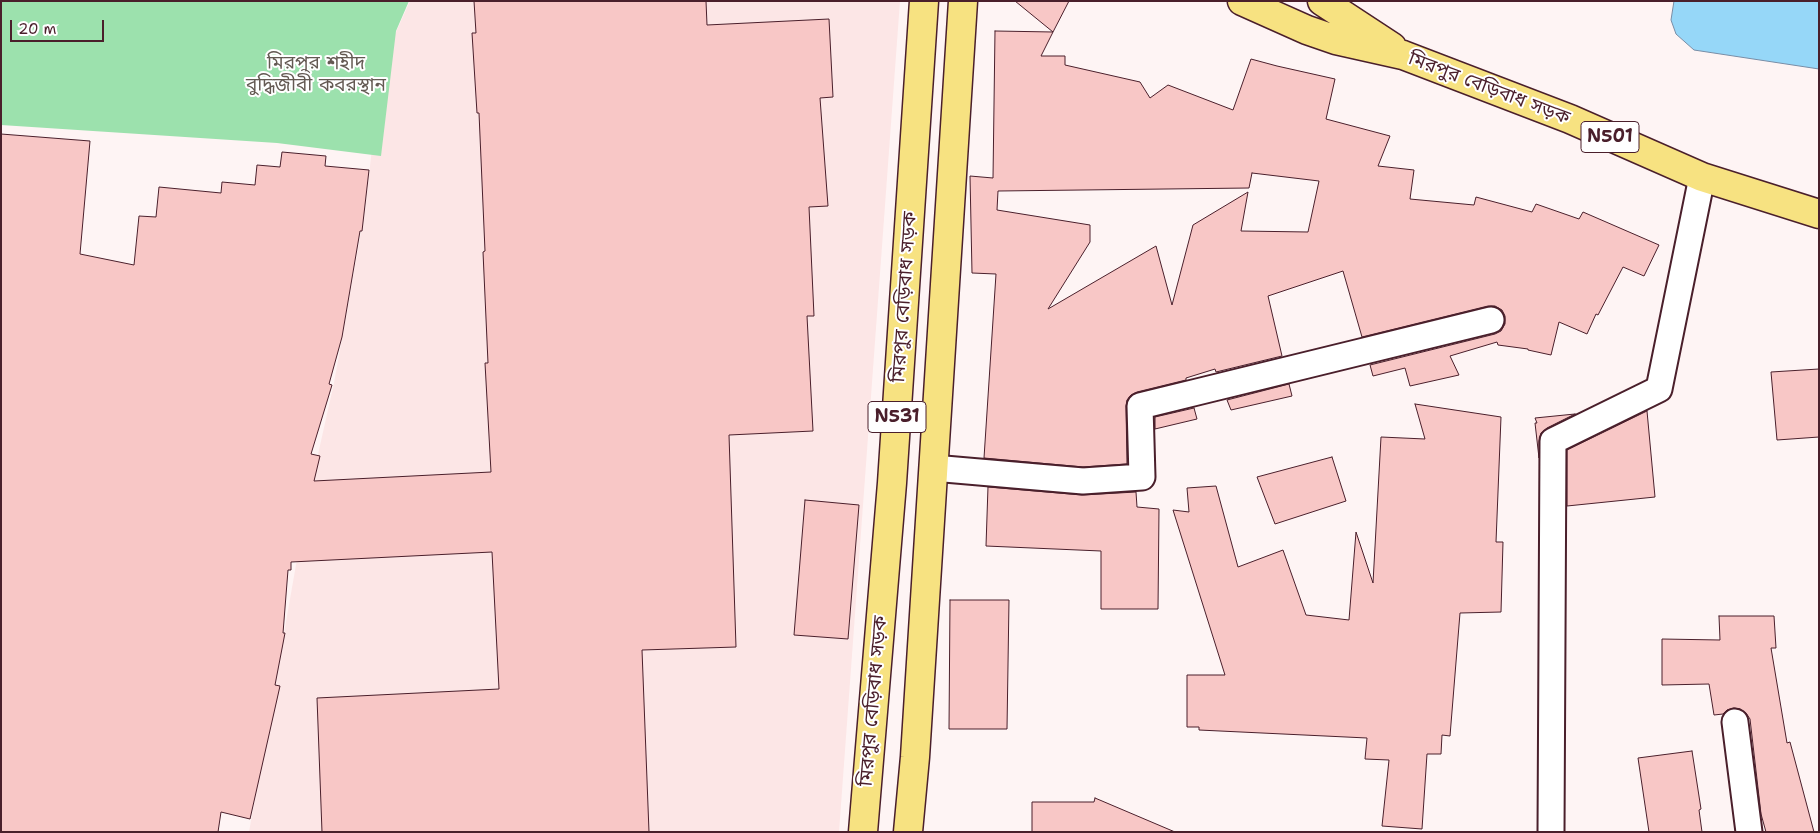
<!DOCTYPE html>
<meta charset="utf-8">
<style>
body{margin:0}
#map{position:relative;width:1820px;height:833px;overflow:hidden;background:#fef4f4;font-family:"Shantell Sans",sans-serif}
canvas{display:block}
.frame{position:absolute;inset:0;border:2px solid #4a1f2b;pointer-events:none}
.scale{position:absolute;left:10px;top:20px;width:94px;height:22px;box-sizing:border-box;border:2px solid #4a1f2b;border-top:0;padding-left:6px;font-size:15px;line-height:18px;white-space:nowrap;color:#4a1f2b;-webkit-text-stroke:4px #fff;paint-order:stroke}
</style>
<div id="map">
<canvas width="1820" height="833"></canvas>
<div class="frame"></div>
<div class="scale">20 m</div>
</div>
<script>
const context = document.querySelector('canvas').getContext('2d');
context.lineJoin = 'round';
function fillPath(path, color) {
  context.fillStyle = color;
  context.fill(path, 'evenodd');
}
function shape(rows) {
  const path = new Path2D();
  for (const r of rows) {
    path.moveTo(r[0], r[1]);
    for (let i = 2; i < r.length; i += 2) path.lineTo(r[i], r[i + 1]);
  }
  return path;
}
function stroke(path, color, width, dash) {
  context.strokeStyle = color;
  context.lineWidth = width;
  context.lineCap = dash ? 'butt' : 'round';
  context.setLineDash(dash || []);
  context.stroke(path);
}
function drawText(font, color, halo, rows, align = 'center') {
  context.font = font + ' "Shantell Sans","Noto Sans Bengali",sans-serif';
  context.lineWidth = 4;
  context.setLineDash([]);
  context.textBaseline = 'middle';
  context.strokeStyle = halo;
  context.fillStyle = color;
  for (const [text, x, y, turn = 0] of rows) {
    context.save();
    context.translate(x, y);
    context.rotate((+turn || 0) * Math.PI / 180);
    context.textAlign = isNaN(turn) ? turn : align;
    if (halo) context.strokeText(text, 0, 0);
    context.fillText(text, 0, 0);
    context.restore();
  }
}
const built = shape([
 [410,1,900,1,839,832,249,832,306,508,334,383,365,209,382,63]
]);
const green = shape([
 [1,1,409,1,396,31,381,156,277,143,1,125]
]);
const water = shape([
 [1674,1,1819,1,1819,69,1694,50,1676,34,1671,20,1674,1]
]);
const building = shape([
 [474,1,706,1,707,25,829,19,833,97,820,98,828,206,809,207,814,316,807,316,813,431,729,435,736,647,642,650,649,832,322,832,317,698,499,689,492,552,291,562,291,570,288,570,283,633,285,633,275,685,280,686,250,819,221,812,218,832,1,832,1,134,90,141,80,254,134,265,139,216,156,217,159,187,221,193,222,182,255,185,257,165,280,167,282,152,326,156,325,166,369,170,362,231,360,231,342,337,329,384,332,385,311,454,320,456,314,481,491,472,485,363,488,363,483,252,485,251,479,113,477,113,472,33,476,33,474,1],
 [1015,1,1069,1,1053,32,1015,1],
 [995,31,1053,32,1041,56,1065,56,1065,65,1140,82,1150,98,1168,85,1233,110,1251,59,1277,66,1335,79,1326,119,1390,136,1378,166,1414,170,1410,199,1474,205,1476,197,1532,212,1536,204,1579,219,1583,212,1659,245,1644,276,1623,267,1598,315,1596,314,1587,334,1559,322,1551,355,1528,350,1528,349,1498,345,1497,342,1450,356,1459,375,1410,386,1405,368,1373,376,1370,365,1495,334,1501,331,1505,324,1505,316,1502,310,1495,306,1488,306,1362,337,1343,271,1268,296,1282,356,1216,372,1215,369,1186,378,1186,380,1137,392,1131,395,1127,400,1126,406,1127,464,1083,467,984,458,996,274,972,273,970,176,993,178,995,31],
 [1252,173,1319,181,1308,232,1241,231,1248,192,1193,225,1172,305,1156,246,1048,309,1090,242,1090,225,997,210,998,191,1249,188,1252,173],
 [1819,369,1819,437,1777,440,1771,372,1819,369],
 [1289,384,1292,396,1231,410,1227,400,1289,384],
 [1415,404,1501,417,1496,542,1503,542,1501,612,1460,613,1450,736,1442,735,1441,754,1427,754,1422,829,1382,826,1389,760,1365,759,1367,738,1199,730,1199,727,1187,727,1187,675,1225,675,1173,510,1189,512,1187,488,1216,486,1238,567,1283,550,1306,615,1349,620,1356,532,1373,583,1381,437,1425,439,1415,404],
 [1194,408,1197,419,1155,429,1155,417,1194,408],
 [1647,411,1655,497,1567,506,1567,450,1647,411],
 [1575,414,1547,428,1541,433,1539,441,1539,458,1535,423,1537,423,1535,418,1575,414],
 [1332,457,1346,501,1275,524,1257,477,1332,457],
 [988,487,1082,495,1136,492,1137,507,1159,509,1158,609,1101,609,1101,551,986,546,988,487],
 [805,500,859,505,848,639,794,635,805,500],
 [950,600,1009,600,1007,729,949,729,950,600],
 [1719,616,1774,616,1776,648,1771,648,1787,743,1790,742,1814,832,1766,832,1761,814,1750,719,1746,713,1740,709,1734,708,1727,710,1723,714,1714,715,1709,684,1662,685,1662,639,1720,640,1719,616],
 [1692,751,1701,809,1699,810,1702,832,1649,832,1638,758,1692,751],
 [1095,798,1175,832,1032,832,1032,802,1094,802,1095,798]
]);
const street = shape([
 [933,468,1083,481,1142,477,1140,406,1491,320],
 [1735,722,1749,832],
 [1551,832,1553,441,1659,389,1702,177]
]);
const highway = shape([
 [1242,1,1307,30,1336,40,1403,55,1570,119,1702,177,1819,214],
 [1322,1,1392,47],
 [863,832,892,483,924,1],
 [908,832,915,757,963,1]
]);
const shields = [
 [1610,137,58],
 [897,417,58]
];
const shieldNames = [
 ["N501",1610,137],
 ["N531",897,417]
];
const parkNames = [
 ["মিরপুর শহীদ",316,64],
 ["বুদ্ধিজীবী কবরস্থান",316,86]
];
const streetNames = [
 ["মিরপুর বেড়িবাধ সড়ক",1489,89,21],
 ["মিরপুর বেড়িবাধ সড়ক",905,297,-86],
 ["মিরপুর বেড়িবাধ সড়ক",874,701,-85]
];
fillPath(built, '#fce6e6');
fillPath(green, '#9ce1ad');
fillPath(water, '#96d7f8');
stroke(water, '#788da6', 1);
fillPath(building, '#f8c7c6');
stroke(building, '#4a1f2b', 1);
stroke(street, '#4a1f2b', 29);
stroke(highway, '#4a1f2b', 31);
stroke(street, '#fff', 25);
stroke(highway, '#f7e281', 28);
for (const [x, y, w] of shields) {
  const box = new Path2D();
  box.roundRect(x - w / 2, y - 15.5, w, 31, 4);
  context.fillStyle = '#fff';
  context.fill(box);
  stroke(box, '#4a1f2b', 1);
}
drawText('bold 18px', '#4a1f2b', null, shieldNames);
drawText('19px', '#635952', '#fff', parkNames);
drawText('19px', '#4a1f2b', '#fff', streetNames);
</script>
